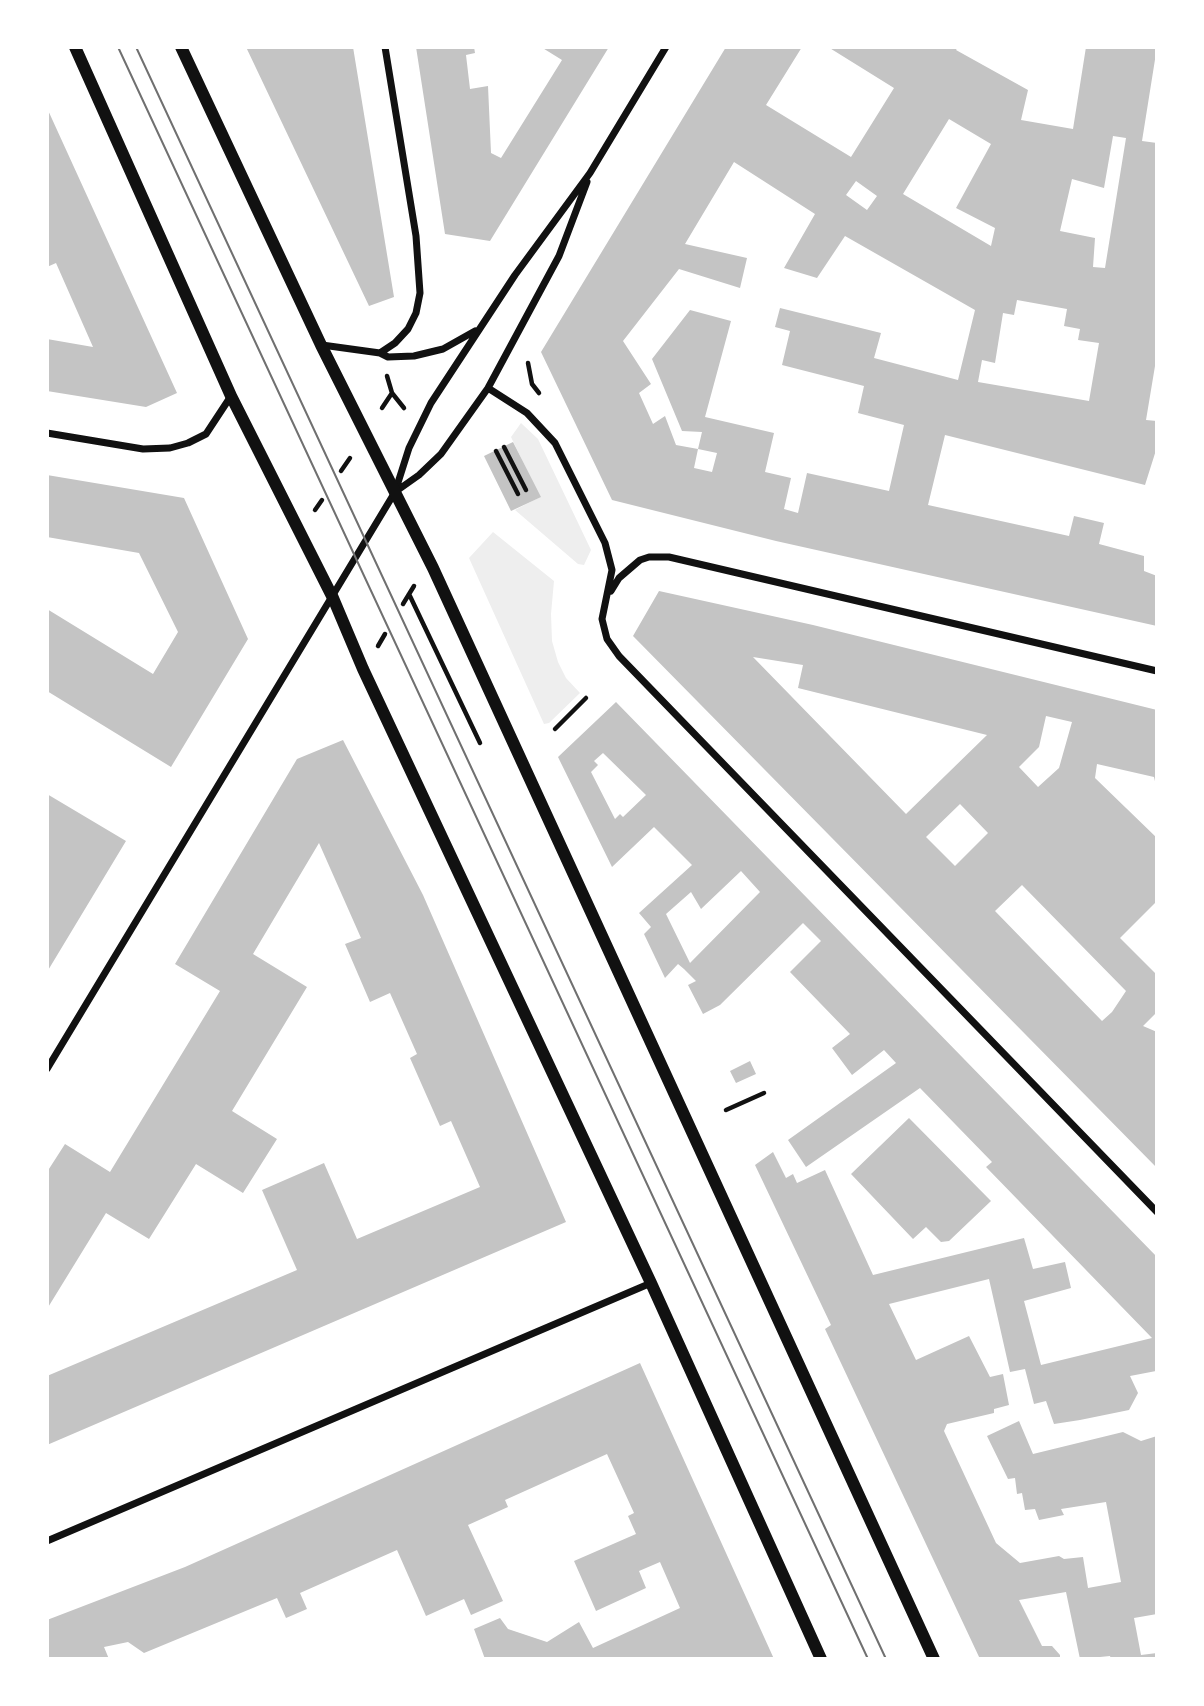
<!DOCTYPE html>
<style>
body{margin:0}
#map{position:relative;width:1204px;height:1706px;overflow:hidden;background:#fff;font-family:Barlow,sans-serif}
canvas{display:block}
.frame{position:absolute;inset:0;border:49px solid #fff;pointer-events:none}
</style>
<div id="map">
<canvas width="1204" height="1706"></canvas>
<div class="frame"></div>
</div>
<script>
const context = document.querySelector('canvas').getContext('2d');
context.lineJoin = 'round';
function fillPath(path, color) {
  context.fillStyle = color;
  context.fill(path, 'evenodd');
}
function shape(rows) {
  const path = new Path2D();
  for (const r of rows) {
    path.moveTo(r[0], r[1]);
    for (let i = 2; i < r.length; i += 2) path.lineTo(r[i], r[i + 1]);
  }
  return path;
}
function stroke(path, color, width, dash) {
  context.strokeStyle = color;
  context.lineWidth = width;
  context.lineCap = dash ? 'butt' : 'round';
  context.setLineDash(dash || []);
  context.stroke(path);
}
const green = shape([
 [521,423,538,439,591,550,584,565,578,564,515,510,540,497,511,437],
 [493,532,554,581,551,614,552,641,558,662,566,678,580,693,549,723,544,724,469,558]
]);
const building = shape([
 [246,47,353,47,394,297,369,306],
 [416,47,474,47,475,53,466,55,470,89,488,86,491,153,501,158,562,60,541,47,609,47,490,241,445,234],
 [726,47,802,47,766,105,851,157,894,88,828,47,958,47,956,50,1028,90,1021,120,1073,129,1086,47,1157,47,1142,141,1157,143,1157,354,1146,420,1157,421,1157,447,1145,485,945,435,928,505,1069,536,1074,516,1104,523,1099,544,1144,556,1144,571,1157,576,1157,626,776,541,612,500,541,352],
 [949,119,991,144,956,208,995,228,991,246,903,194],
 [1113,136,1126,138,1105,268,1093,267,1095,238,1060,231,1072,179,1104,188],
 [734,162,815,214,784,268,817,278,845,236,975,310,958,380,874,358,881,333,780,308,775,327,790,331,782,365,864,386,858,413,904,425,889,491,807,473,798,513,784,509,791,478,765,472,774,433,705,417,731,321,690,310,652,359,682,431,702,432,698,449,717,453,712,472,694,468,698,449,676,445,665,416,653,424,639,393,651,384,623,341,679,269,740,288,747,258,685,244],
 [856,181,877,196,867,210,846,195],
 [1017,300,1067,309,1064,326,1080,329,1078,340,1099,343,1089,401,978,382,982,360,995,363,1003,313,1014,315],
 [47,108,177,393,146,407,47,391,47,339,93,347,56,263,47,267],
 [513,442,541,497,511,511,484,456],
 [47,475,184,498,248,639,171,767,47,691,47,609,153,674,178,632,139,553,47,537],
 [659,591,813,625,1157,710,1157,790,1154,777,1097,764,1095,778,1157,838,1157,901,1120,938,1157,975,1157,1012,1143,1026,1157,1032,1157,1168,633,636],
 [753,657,803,665,798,688,987,735,906,814],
 [1046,716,1072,722,1059,768,1038,787,1019,767,1039,747],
 [960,804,988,833,955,866,926,837],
 [1022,885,1126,991,1112,1012,1102,1021,995,911],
 [616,702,1157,1257,1156,1371,1130,1376,1138,1393,1129,1410,1080,1420,1054,1424,1046,1401,1034,1404,1025,1369,1010,1372,989,1279,889,1304,916,1360,969,1336,990,1377,1003,1374,1009,1405,994,1409,994,1413,947,1424,944,1431,996,1543,1020,1563,1059,1556,1064,1559,1083,1557,1088,1588,1121,1582,1106,1502,1061,1509,1064,1515,1039,1520,1035,1509,1025,1510,1022,1493,1017,1494,1015,1478,1008,1479,987,1436,1019,1421,1033,1454,1123,1432,1141,1441,1157,1436,1157,1614,1134,1618,1141,1655,1157,1653,1157,1659,1111,1659,1110,1656,1080,1659,1066,1592,1019,1600,1042,1646,1052,1646,1060,1655,1060,1659,980,1659,825,1329,831,1325,755,1165,773,1152,786,1178,793,1174,797,1183,825,1170,873,1275,1024,1238,1033,1269,1065,1262,1071,1288,1024,1301,1041,1365,1152,1338,986,1167,992,1162,920,1088,806,1167,788,1140,896,1063,884,1050,852,1075,832,1048,850,1034,790,972,821,941,803,923,720,1005,703,1014,688,985,696,981,684,969,678,964,665,978,644,934,651,927,639,913,692,865,654,827,612,867,558,757],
 [603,753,646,795,623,817,620,814,615,819,591,772,598,765,594,761],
 [741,871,760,892,690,963,666,914,691,892,701,909],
 [343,740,423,895,566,1222,47,1445,47,1376,297,1270,262,1190,324,1163,357,1239,480,1187,451,1121,440,1126,410,1058,417,1054,390,993,370,1002,345,944,361,938,319,843,253,954,307,987,232,1111,277,1139,243,1193,196,1164,149,1239,106,1213,47,1309,47,1172,65,1144,110,1172,220,991,175,964,297,759],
 [47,794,126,841,47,972],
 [750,1061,756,1074,736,1083,730,1071],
 [909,1118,991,1201,949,1241,941,1242,926,1227,913,1239,851,1174],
 [640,1363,774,1659,485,1659,474,1629,500,1618,508,1629,547,1642,579,1622,593,1648,680,1608,660,1562,639,1571,646,1588,596,1611,574,1561,636,1534,628,1516,634,1513,607,1454,505,1500,508,1507,468,1525,503,1601,471,1615,464,1599,426,1616,397,1550,300,1593,307,1609,286,1618,277,1598,144,1653,128,1642,104,1647,109,1659,47,1659,47,1620,185,1567]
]);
const path = shape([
 [528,363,532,384,539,393],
 [387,376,392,393,404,408],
 [382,408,392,393],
 [504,447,526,490],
 [496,451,518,494],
 [341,471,350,458],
 [315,510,322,500],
 [409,594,480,743],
 [403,604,414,586],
 [378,646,385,634],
 [555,729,586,698],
 [726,1110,764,1093]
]);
const minor = shape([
 [322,345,380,353,388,357,414,356,443,349,475,331],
 [380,353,395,343,408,329,416,313,420,293,416,236,385,47],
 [488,388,527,413,555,443,605,543,612,570,602,619,607,639,619,656,1157,1212],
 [47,433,143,449,170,448,188,443,206,434,231,396],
 [395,492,419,475,441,454,488,388,559,256,587,182],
 [611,591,619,578,640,560,649,557,669,557,1157,671],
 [47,1069,395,492,409,448,431,403,515,275,590,173,666,47],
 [47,1541,651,1283]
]);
const tertiary = shape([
 [75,47,231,396,333,598,363,669,651,1283,821,1659],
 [181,47,321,345,433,568,934,1659]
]);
const tram = shape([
 [118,47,868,1659],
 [136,47,886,1659]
]);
fillPath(green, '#eee');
fillPath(building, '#c4c4c4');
stroke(path, '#111', 4.5);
stroke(minor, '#111', 7);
stroke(tertiary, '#111', 12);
stroke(tram, '#707070', 2);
</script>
